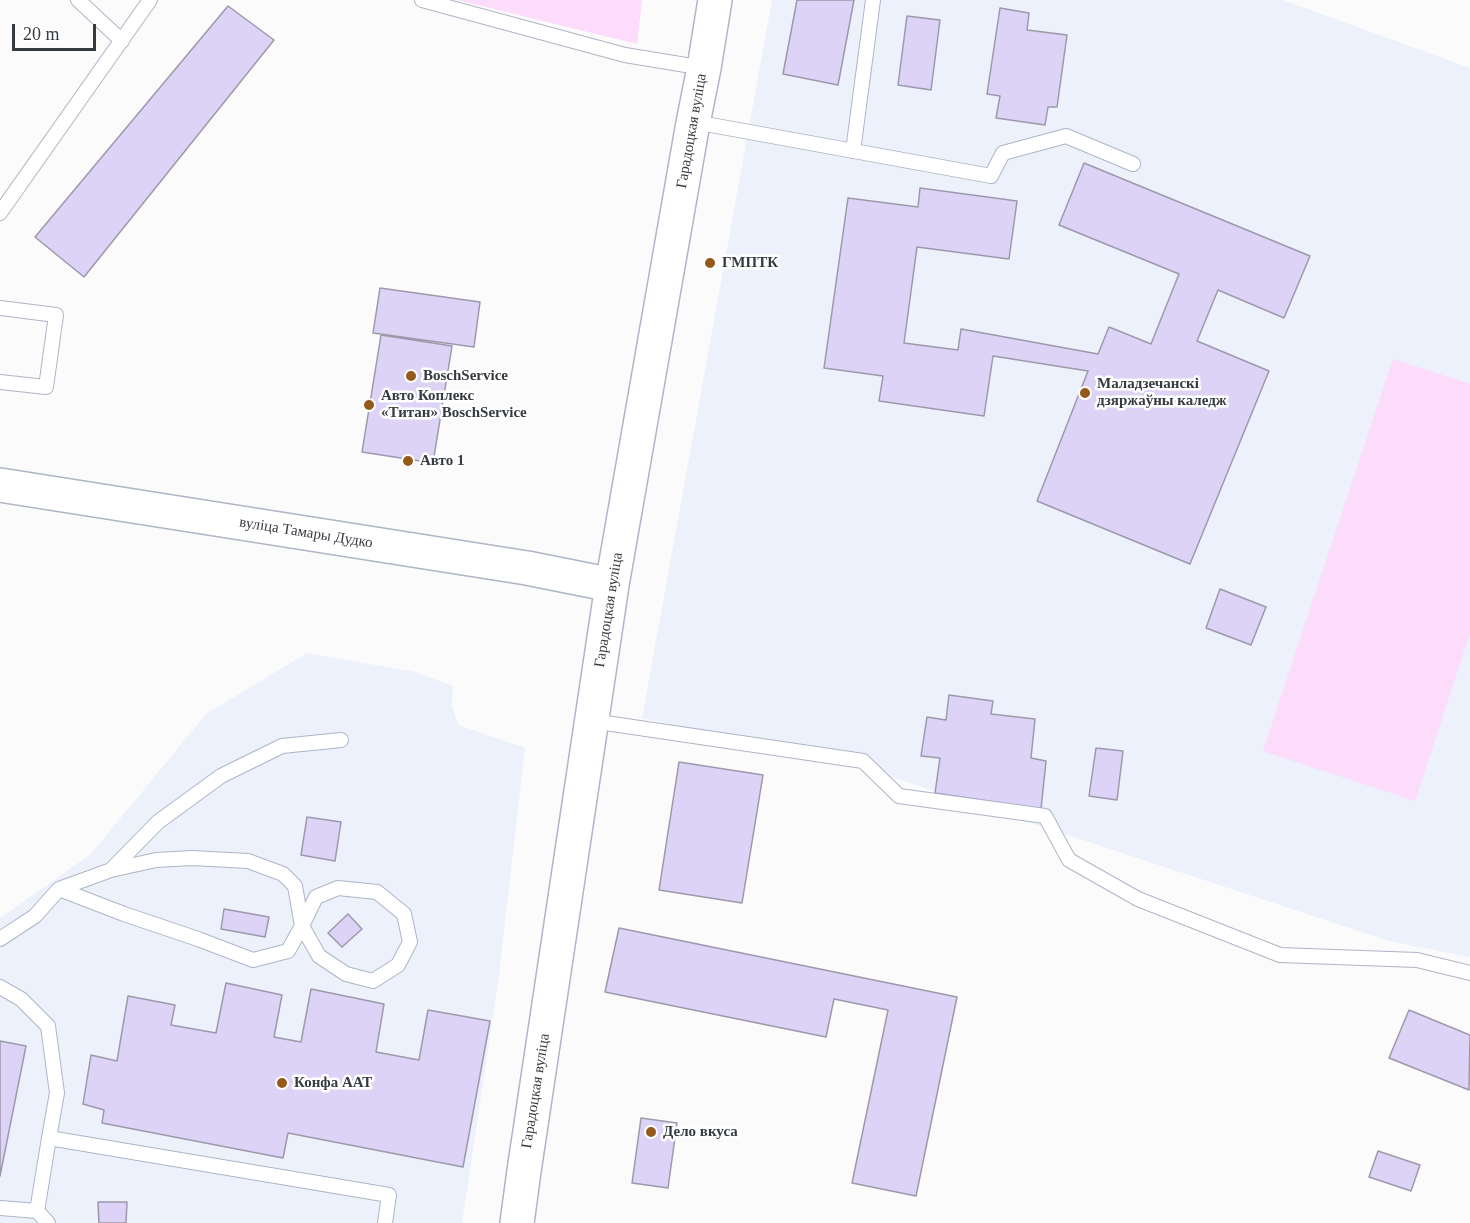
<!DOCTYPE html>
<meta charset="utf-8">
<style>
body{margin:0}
#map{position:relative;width:1470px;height:1223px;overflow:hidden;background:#fbfbfb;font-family:"Times New Roman",serif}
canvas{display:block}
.scale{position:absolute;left:12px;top:24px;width:84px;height:27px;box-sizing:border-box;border:3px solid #363a41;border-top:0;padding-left:8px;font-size:18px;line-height:21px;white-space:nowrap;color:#363a41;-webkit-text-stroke:4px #fff;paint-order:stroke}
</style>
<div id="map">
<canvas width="1470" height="1223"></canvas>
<div class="scale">20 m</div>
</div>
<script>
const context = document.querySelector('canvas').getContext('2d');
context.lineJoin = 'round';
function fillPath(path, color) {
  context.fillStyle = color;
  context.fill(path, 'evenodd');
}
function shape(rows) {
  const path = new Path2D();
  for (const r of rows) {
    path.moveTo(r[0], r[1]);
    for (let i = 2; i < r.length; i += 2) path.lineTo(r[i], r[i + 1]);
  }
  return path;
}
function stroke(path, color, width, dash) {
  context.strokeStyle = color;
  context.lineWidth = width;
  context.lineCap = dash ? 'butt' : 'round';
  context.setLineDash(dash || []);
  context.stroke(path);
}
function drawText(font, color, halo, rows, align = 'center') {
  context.font = font + ' "Times New Roman",serif';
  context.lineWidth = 5;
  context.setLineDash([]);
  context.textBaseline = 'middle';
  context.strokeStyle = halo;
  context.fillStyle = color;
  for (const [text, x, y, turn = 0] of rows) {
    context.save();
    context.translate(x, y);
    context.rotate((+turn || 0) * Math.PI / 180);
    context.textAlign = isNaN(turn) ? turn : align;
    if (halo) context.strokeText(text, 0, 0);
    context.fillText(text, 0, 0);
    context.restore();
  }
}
const built = shape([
 [772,0,1283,0,1470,68,1470,957,1389,941,852,764,642,718],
 [307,653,415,672,453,686,452,706,458,725,525,748,498,983,462,1223,0,1223,0,918,91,854,206,714]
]);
const green = shape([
 [457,0,642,0,637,44],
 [1393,359,1470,384,1470,633,1415,801,1263,751]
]);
const building = shape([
 [797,0,854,0,838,85,783,74,797,0],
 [228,6,274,40,84,277,35,237,228,6],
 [1000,8,1029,13,1027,30,1067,35,1057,107,1048,107,1045,125,996,118,1000,96,987,94,1000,8],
 [907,16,940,20,931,90,898,85,907,16],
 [1084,163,1310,256,1284,318,1218,290,1197,341,1269,371,1190,564,1037,501,1088,371,993,356,984,416,879,401,883,376,824,368,848,198,918,207,920,188,1017,201,1009,259,917,247,904,343,958,350,961,329,1098,354,1109,327,1151,344,1179,274,1059,225,1084,163],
 [380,288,480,302,474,347,373,333,380,288],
 [381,335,452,346,433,463,362,452,381,335],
 [1220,589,1266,607,1251,645,1206,628,1220,589],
 [949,695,993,701,991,714,1035,719,1031,758,1046,761,1041,809,935,793,940,758,921,756,927,717,946,720,949,695],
 [1096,748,1123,751,1117,800,1089,796,1096,748],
 [679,762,763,775,742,903,659,890,679,762],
 [307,817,341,822,335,861,301,855,307,817],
 [224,909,269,917,265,937,221,929,224,909],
 [348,914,362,929,342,947,328,933,348,914],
 [619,928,957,997,916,1196,852,1183,888,1010,834,999,826,1037,605,992,619,928],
 [226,983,282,995,274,1037,301,1042,311,989,384,1004,376,1052,419,1060,428,1010,490,1021,463,1167,288,1133,283,1158,102,1123,104,1110,83,1104,91,1055,117,1061,128,996,175,1005,171,1025,216,1033,226,983],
 [1409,1010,1470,1035,1469,1090,1389,1058,1409,1010],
 [0,1041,26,1046,0,1176,0,1041],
 [641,1118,677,1123,668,1188,632,1183,641,1118],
 [1378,1151,1420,1165,1411,1191,1369,1177,1378,1151],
 [98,1202,127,1202,126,1223,99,1223,98,1202]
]);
const service = shape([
 [78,0,122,41],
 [422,0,625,55,704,68],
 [693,123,711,125,991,176,1003,153,1066,136,1133,164],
 [853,151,873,0],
 [0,213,150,0],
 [0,308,56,315,46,387,0,382],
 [592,721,863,761,899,796,1045,816,1069,860,1138,899,1280,955,1417,960,1470,973],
 [111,870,158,822,221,776,282,746,341,740],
 [0,939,35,916,59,889,124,914,198,939,253,960,288,951,302,926,316,897,338,888,377,892,404,914,410,942,398,965,373,981,346,974,319,956,302,926,295,886,283,874,248,861,192,858,156,860,111,870,59,889],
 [0,987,21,999,48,1026,57,1093,49,1138],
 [0,1208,37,1211],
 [48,1223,37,1211,49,1138,389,1195,385,1223]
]);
const tertiary = shape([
 [0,485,527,568,612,585],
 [517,1223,524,1171,612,585,693,123,704,68,715,0]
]);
const markers = [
 [710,263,6,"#955a19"],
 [411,376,6,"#955a19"],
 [1085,393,6,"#955a19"],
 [369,405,6,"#955a19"],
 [408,461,6,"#955a19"],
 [282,1083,6,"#955a19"],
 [651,1132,6,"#955a19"]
];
const streetNames = [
 ["Гарадоцкая вуліца",692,131,-80],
 ["вуліца Тамары Дудко",306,533,9],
 ["Гарадоцкая вуліца",609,610,-81],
 ["Гарадоцкая вуліца",536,1091,-81]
];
const poiNames = [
 ["ГМПТК",722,263],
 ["BoschService",423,376],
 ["Маладзечанскі",1097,384],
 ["дзяржаўны каледж",1097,401],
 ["Авто Коплекс",381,396],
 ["«Титан» BoschService",381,413],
 ["Авто 1",420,461],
 ["Конфа ААТ",294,1083],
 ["Дело вкуса",663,1132]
];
fillPath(built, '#ecf1fb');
fillPath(green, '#fddbfb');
fillPath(building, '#dcd3f7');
stroke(building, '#9d99ab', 1.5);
stroke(service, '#adb5c7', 16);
stroke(tertiary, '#adb5c7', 36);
stroke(service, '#fff', 14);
stroke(tertiary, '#fff', 33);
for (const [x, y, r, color] of markers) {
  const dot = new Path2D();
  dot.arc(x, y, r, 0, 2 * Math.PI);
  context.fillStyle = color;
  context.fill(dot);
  stroke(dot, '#fff', 2);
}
drawText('15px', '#363a41', '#fff', streetNames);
drawText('bold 15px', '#363a41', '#fff', poiNames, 'left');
</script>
